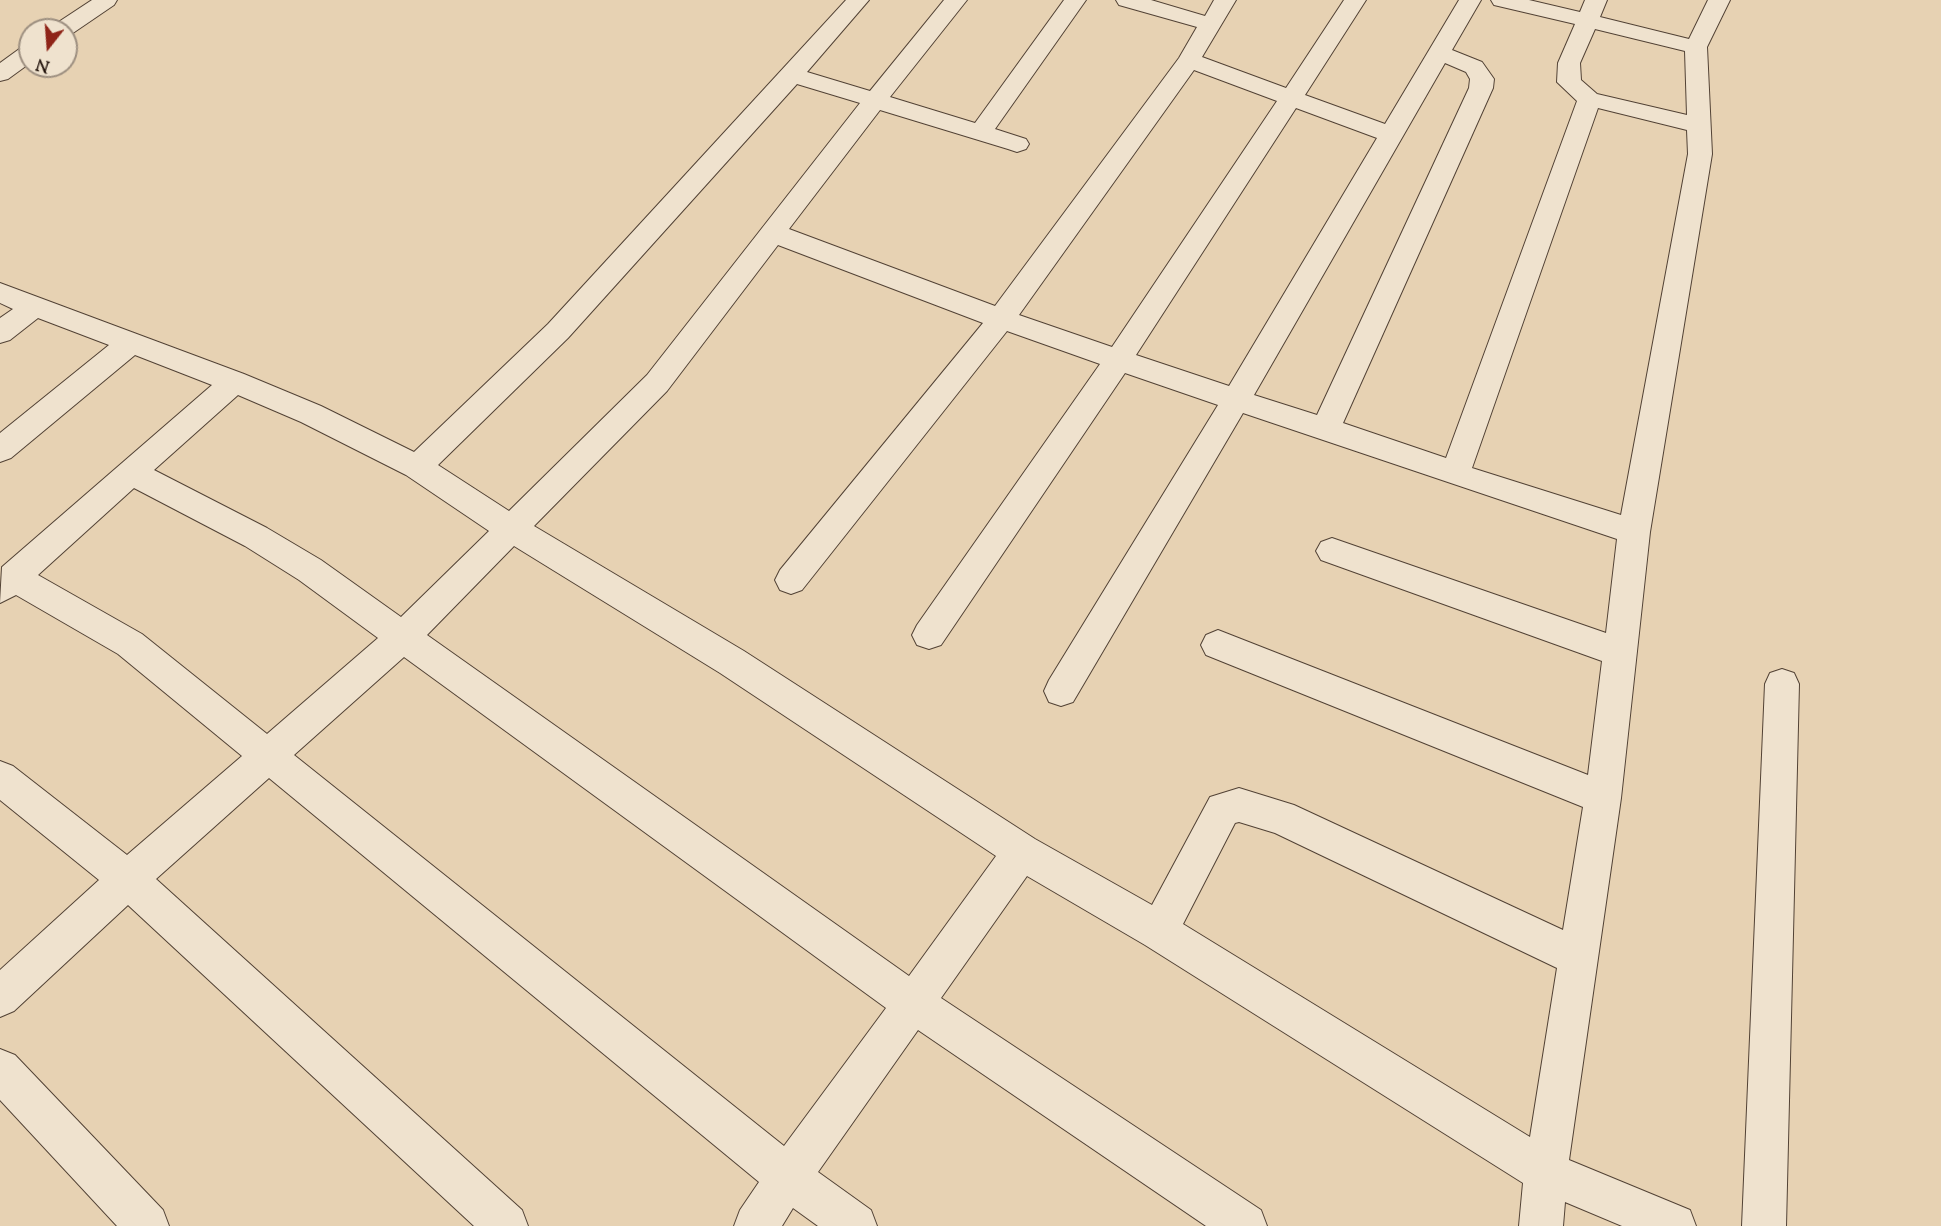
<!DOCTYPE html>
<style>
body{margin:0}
#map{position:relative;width:1941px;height:1226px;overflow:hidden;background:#e7d2b3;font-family:"Sorts Mill Goudy",serif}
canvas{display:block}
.north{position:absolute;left:18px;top:18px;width:60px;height:60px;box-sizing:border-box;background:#efe2ce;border:2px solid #9d8f80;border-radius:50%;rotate:197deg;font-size:16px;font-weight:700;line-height:24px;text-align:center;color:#21120b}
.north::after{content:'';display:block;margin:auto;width:21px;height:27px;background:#8f2418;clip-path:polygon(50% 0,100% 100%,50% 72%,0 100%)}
</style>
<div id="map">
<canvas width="1941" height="1226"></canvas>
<div class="north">N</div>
</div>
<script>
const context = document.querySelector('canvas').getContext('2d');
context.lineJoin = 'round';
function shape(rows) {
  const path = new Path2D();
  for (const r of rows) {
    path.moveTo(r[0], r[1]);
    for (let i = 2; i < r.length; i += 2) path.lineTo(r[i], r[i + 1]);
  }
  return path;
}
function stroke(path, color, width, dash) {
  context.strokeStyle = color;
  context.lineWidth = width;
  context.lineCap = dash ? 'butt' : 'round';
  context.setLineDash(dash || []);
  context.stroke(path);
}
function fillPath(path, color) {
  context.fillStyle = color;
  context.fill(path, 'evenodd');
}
const street = shape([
 [92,0,117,0,114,5,70,35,66,36,66,30,51,30,54,25,92,0],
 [846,0,869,0,807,72,870,91,944,0,967,0,890,97,975,123,1064,0,1086,0,995,129,1026,139,1029,144,1026,149,1017,152,1008,149,880,110,789,229,995,306,1179,58,1197,27,1119,5,1116,0,1151,0,1205,16,1214,0,1236,0,1202,57,1286,88,1344,0,1366,0,1305,95,1385,124,1459,0,1481,0,1452,50,1482,62,1494,79,1493,88,1343,423,1446,458,1577,101,1557,82,1558,63,1575,24,1494,5,1491,0,1529,0,1580,12,1585,0,1607,0,1600,17,1689,39,1708,0,1730,0,1707,47,1712,154,1650,532,1621,798,1569,1160,1690,1210,1696,1226,1622,1226,1565,1202,1563,1226,1519,1226,1523,1183,1145,945,1027,876,941,998,1261,1210,1267,1226,1206,1226,918,1030,818,1172,871,1210,877,1226,818,1226,793,1208,782,1226,734,1226,740,1210,759,1182,269,778,156,879,522,1210,528,1226,474,1226,128,905,14,1011,0,1017,0,970,99,880,0,800,0,761,13,766,127,855,242,756,118,654,16,595,0,603,2,567,212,385,135,355,11,458,0,462,0,433,109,345,38,318,10,340,0,343,0,318,13,309,0,303,0,283,244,374,321,406,414,452,548,324,846,0],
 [1595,29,1685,51,1687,115,1597,94,1581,80,1580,63,1595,29],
 [1445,63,1466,72,1470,79,1469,88,1317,415,1254,395,1445,63],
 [1194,70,1277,101,1112,347,1019,315,1194,70],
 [797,84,860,103,647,375,509,511,438,465,568,338,797,84],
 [1296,108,1377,138,1229,386,1136,355,1296,108],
 [1598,108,1687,130,1688,154,1621,515,1472,468,1598,108],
 [778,245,983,323,780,570,775,580,780,590,791,594,802,590,1007,331,1100,364,917,625,912,635,917,645,929,649,941,645,1125,373,1218,405,1049,680,1044,691,1049,702,1061,706,1073,702,1243,413,1617,539,1606,633,1332,538,1321,542,1316,551,1321,560,1602,661,1588,775,1218,630,1206,635,1201,645,1206,655,1583,807,1563,930,1294,805,1239,788,1210,797,1152,905,1035,839,744,651,534,526,667,391,778,245],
 [238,395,301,422,406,475,489,531,401,617,321,560,267,528,154,470,238,395],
 [134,488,245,546,299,580,378,638,267,734,142,634,38,575,134,488],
 [514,546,720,673,996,856,909,976,427,635,514,546],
 [404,657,886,1008,784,1146,294,755,404,657],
 [1239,822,1275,833,1557,968,1530,1137,1183,924,1235,823,1239,822],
 [30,45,30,63,8,79,0,81,0,63,22,47,30,45],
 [1782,669,1794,673,1799,684,1786,1226,1742,1226,1765,684,1770,673,1782,669],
 [0,1049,15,1055,163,1210,169,1226,117,1226,0,1100,0,1049]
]);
stroke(street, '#524235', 2);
fillPath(street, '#efe2ce');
</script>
